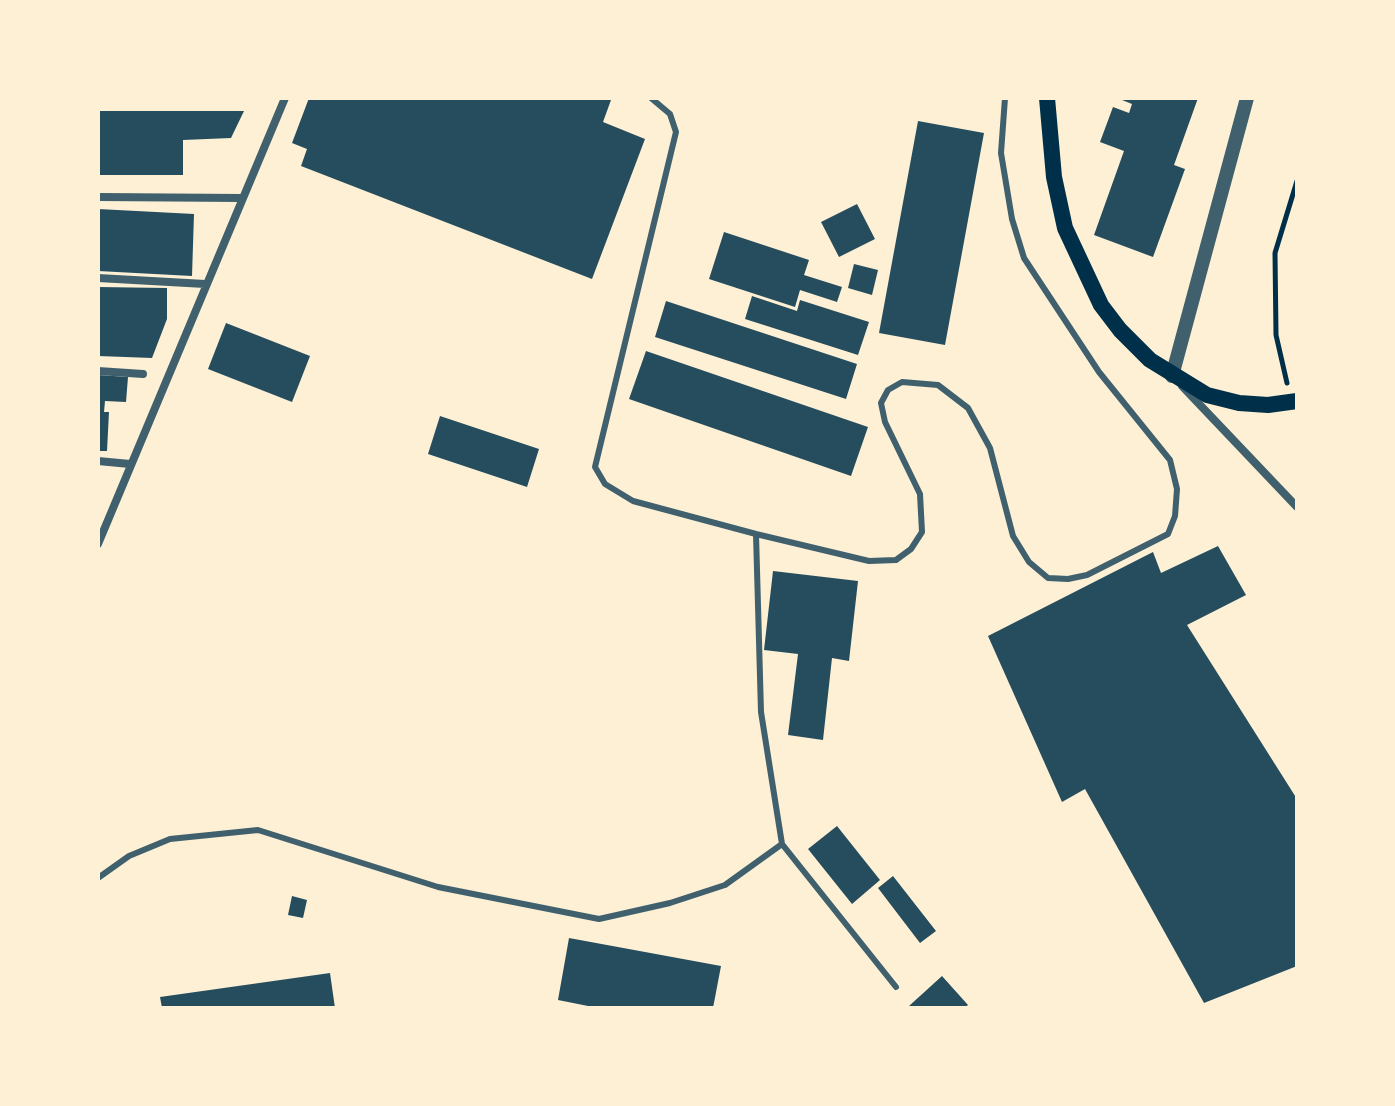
<!DOCTYPE html>
<style>
body{margin:0}
#map{position:relative;width:1395px;height:1106px;overflow:hidden;background:#fdf0d5;font-family:Quicksand,sans-serif}
canvas{display:block}
.frame{position:absolute;inset:0;border:100px solid #fdf0d5;pointer-events:none}
</style>
<div id="map">
<canvas width="1395" height="1106"></canvas>
<div class="frame"></div>
</div>
<script>
const context = document.querySelector('canvas').getContext('2d');
context.lineJoin = 'round';
function fillPath(path, color) {
  context.fillStyle = color;
  context.fill(path, 'evenodd');
}
function shape(rows) {
  const path = new Path2D();
  for (const r of rows) {
    path.moveTo(r[0], r[1]);
    for (let i = 2; i < r.length; i += 2) path.lineTo(r[i], r[i + 1]);
  }
  return path;
}
function stroke(path, color, width, dash) {
  context.strokeStyle = color;
  context.lineWidth = width;
  context.lineCap = dash ? 'butt' : 'round';
  context.setLineDash(dash || []);
  context.stroke(path);
}
const building = shape([
 [309,98,606,98,611,100,603,122,645,139,592,279,301,166,307,149,292,143],
 [1117,98,1198,98,1174,165,1185,169,1153,257,1094,235,1124,151,1100,142,1113,107,1129,113,1132,104],
 [98,111,244,111,231,138,183,140,183,175,98,175],
 [918,121,984,133,945,345,879,333],
 [857,204,875,239,839,257,821,222],
 [98,209,194,214,192,276,98,271],
 [724,232,809,260,804,275,842,287,837,302,800,290,795,307,709,279],
 [854,264,878,270,872,295,848,288],
 [98,287,167,288,167,319,152,358,98,356],
 [752,296,797,311,800,300,869,322,858,355,745,319],
 [666,301,857,364,846,399,655,337],
 [226,323,310,356,292,402,208,369],
 [646,351,868,427,851,476,629,399],
 [98,375,128,377,126,402,105,401,104,412,109,412,107,451,98,451],
 [440,416,539,449,527,487,428,454],
 [1218,546,1246,595,1187,625,1297,799,1297,966,1204,1003,1085,789,1062,802,988,636,1153,552,1161,573],
 [773,571,858,581,849,661,832,658,823,740,788,735,798,654,764,650],
 [837,826,880,880,852,904,808,849],
 [893,876,936,931,920,943,878,888],
 [292,896,307,900,303,918,288,915],
 [569,938,721,966,713,1008,598,1008,558,1000],
 [330,973,335,1008,162,1008,160,997],
 [942,976,968,1005,964,1008,911,1008,909,1006]
]);
const path = shape([
 [1287,383,1276,335,1275,253,1297,181]
]);
const service = shape([
 [651,98,670,114,676,132,595,467,605,484,633,501,756,534,869,561,896,560,911,549,922,532,920,494,885,422,881,403,888,390,902,382,938,385,968,408,990,448,1013,536,1029,562,1048,578,1068,579,1087,575,1168,534,1175,516,1177,489,1170,460,1099,372,1024,258,1012,219,1001,153,1005,98],
 [782,844,896,987],
 [98,878,129,856,170,839,258,830,438,887,599,919,670,903,725,885,782,844,761,712,756,534]
]);
const minor = shape([
 [98,197,241,198],
 [98,278,205,284],
 [98,371,143,374],
 [1182,386,1297,507],
 [98,461,130,464],
 [98,544,285,98]
]);
const tertiary = shape([
 [1172,376,1247,98]
]);
const secondary = shape([
 [1047,98,1054,177,1065,228,1101,305,1120,330,1150,360,1207,395,1239,403,1268,405,1297,401]
]);
fillPath(building, '#264d5e');
stroke(path, '#003049', 5);
stroke(service, '#3f606c', 6);
stroke(minor, '#3f606c', 8);
stroke(tertiary, '#3f606c', 14);
stroke(secondary, '#003049', 16);
</script>
